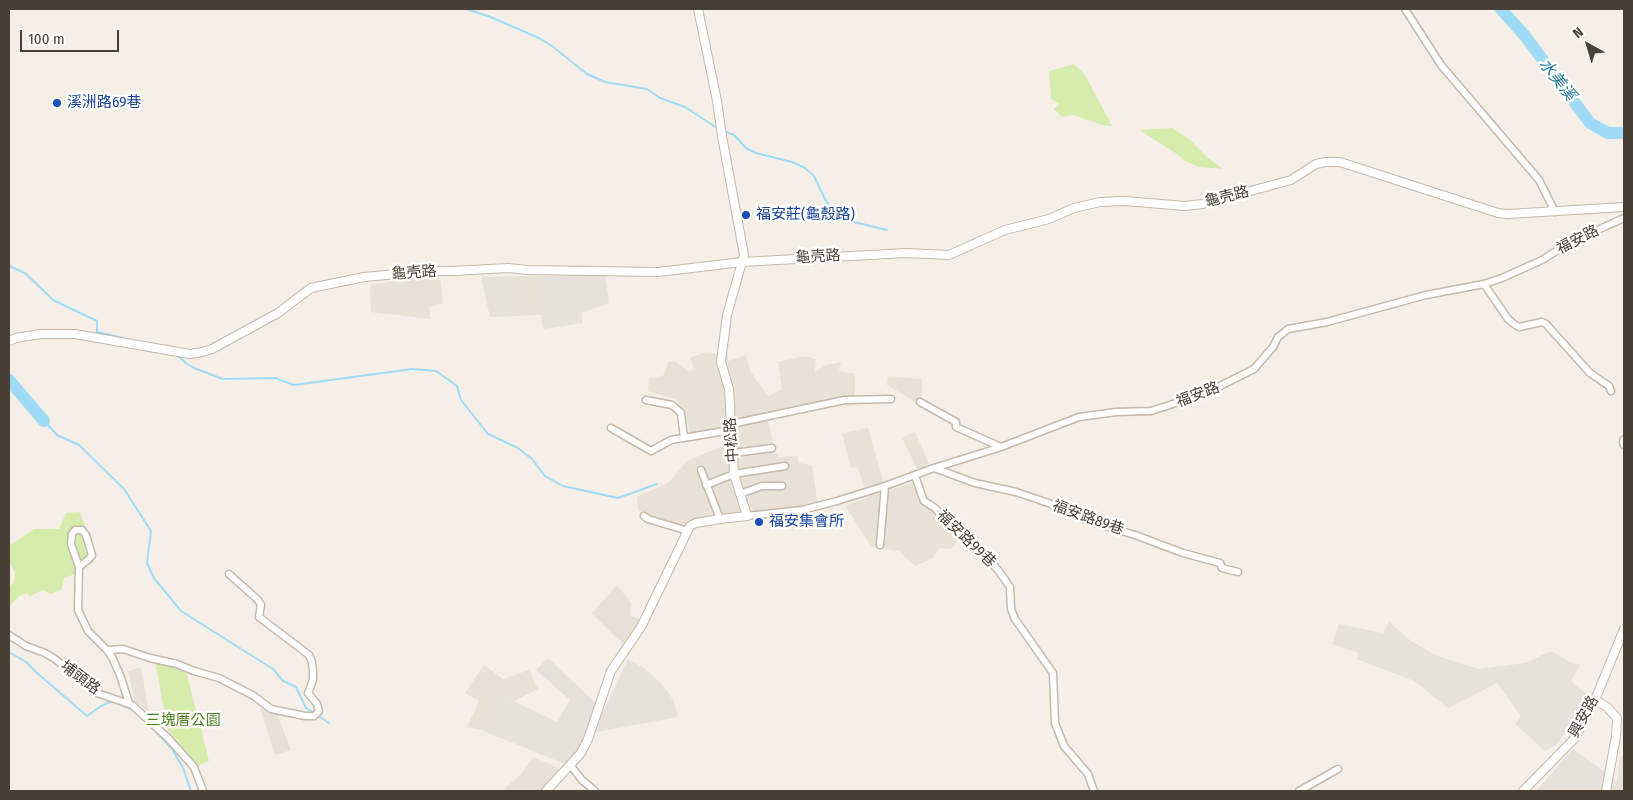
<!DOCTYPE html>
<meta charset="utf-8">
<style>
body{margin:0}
#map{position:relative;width:1633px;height:800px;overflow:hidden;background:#f5efe7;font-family:"Fira Sans Condensed",sans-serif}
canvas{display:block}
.frame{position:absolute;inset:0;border:10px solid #493f35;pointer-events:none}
.north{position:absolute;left:1563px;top:20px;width:50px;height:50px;-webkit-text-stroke:4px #fff;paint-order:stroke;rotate:321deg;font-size:14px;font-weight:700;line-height:20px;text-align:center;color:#493f35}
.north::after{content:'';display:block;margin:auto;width:18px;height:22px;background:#493f35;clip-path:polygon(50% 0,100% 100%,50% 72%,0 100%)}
.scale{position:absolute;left:20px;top:30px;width:99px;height:22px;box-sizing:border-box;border:2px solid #493f35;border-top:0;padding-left:6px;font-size:15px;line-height:18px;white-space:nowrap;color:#493f35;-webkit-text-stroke:4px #fff;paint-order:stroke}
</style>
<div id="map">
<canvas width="1633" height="800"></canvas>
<div class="frame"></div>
<div class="north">N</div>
<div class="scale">100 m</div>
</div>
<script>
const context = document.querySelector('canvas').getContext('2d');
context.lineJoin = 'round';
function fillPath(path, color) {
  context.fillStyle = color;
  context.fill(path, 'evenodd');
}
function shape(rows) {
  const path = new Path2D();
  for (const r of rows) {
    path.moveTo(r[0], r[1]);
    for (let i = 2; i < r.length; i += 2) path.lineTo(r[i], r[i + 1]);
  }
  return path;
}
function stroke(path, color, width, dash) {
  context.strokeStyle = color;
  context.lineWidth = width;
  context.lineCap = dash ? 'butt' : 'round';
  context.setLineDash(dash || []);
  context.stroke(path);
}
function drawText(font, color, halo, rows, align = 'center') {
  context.font = font + ' "Fira Sans Condensed","Noto Sans TC",sans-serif';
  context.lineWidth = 5;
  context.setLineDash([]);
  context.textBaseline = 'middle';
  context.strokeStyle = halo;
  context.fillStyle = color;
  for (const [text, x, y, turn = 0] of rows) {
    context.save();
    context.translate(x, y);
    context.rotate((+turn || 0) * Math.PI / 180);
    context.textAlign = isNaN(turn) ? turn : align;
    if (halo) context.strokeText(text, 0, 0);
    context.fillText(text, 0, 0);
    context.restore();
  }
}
const residential = shape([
 [429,276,440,276,443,303,429,307,431,319,371,312,370,285],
 [513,276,535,276,541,315,517,316],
 [706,352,728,355,728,361,746,355,750,371,768,396,782,389,778,362,805,356,816,359,815,372,826,365,841,362,839,371,855,374,855,405,839,406,832,402,768,420,774,448,779,457,797,456,799,463,812,465,818,506,696,519,692,520,685,533,655,523,646,512,638,511,637,497,668,483,687,461,730,443,727,427,690,435,685,410,682,408,675,399,648,391,649,378,663,376,669,361,676,362,690,372,694,368,690,358],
 [888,376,922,379,922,400,917,403,887,385],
 [868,428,886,491,912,483,922,504,939,514,961,538,951,549,939,548,933,558,915,566,899,551,872,547,845,506,867,498,858,467,851,468,842,433],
 [915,432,930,466,918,471,902,438],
 [617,585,631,603,630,615,643,621,626,647,592,613],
 [484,665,503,679,529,670,538,689,514,701,495,692,488,703,488,712,481,730,467,727,479,701,465,693],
 [141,667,149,713,135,701,128,671],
 [260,708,277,714,291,750,275,755],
 [534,757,562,770,544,791,505,791,504,789,521,774]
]);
const industrial = shape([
 [605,275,609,303,581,313,583,323,543,329,535,276],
 [513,276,517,316,490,317,481,277],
 [1389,622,1411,641,1435,655,1478,669,1525,663,1551,651,1570,662,1580,665,1571,681,1586,694,1572,724,1556,745,1545,751,1515,724,1521,716,1497,683,1448,708,1414,681,1357,659,1358,653,1332,644,1339,624,1383,633],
 [548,658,604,711,628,659,644,668,661,683,674,701,678,717,585,734,581,746,565,764,481,730,488,712,488,703,495,692,557,722,570,700,536,670],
 [1573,749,1617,781,1620,756,1624,756,1624,791,1538,791,1537,790]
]);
const green = shape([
 [1074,64,1085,75,1112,126,1102,125,1074,115,1062,117,1054,109,1060,104,1051,99,1049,71],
 [1173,128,1190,140,1208,158,1223,169,1199,167,1185,161,1177,154,1139,130],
 [80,512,92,544,94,561,75,574,64,578,61,590,51,594,43,590,30,596,27,593,19,596,9,607,9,587,14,582,15,572,9,561,9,546,34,529,59,529,66,513],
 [155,662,186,671,209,761,198,766,168,730]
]);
const stream = shape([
 [466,9,488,16,539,38,552,46,587,74,605,82,647,89,660,98,685,107,717,128],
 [724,131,734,135,746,148,756,153,792,162,805,168,814,176,826,201,836,213,854,222,887,230],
 [9,266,25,273,53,300,97,321,97,332,141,342],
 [177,355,186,363,194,368,223,379,275,378,294,385,412,369,436,371,457,386,461,400,488,434,518,448,532,459,545,476,563,486,618,498,657,484],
 [44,421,57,435,79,445,124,489,151,531,147,563,154,578,181,611,273,669,283,681,296,687,306,708,329,723],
 [9,652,26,662,36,672,87,716,101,706,112,701],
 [116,703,133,710],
 [151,726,172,749,183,768,191,791]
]);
const river = shape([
 [1501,9,1525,36,1590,123,1608,133,1624,133],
 [9,380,44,421]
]);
const minor = shape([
 [1405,9,1441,65,1539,180,1555,212],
 [1484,284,1508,319,1514,324,1519,327,1542,322,1546,324,1590,373,1609,386,1611,391],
 [646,400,672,405,681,413,684,438],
 [920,402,956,422,956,427,1001,447],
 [731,424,845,400,891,399],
 [611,428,651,451,671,440,731,430],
 [1624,439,1623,442,1624,445],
 [734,453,772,448],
 [934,468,975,483,1016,492,1057,506,1085,520,1135,535,1183,553,1220,563,1222,568,1238,572],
 [701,470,720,519],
 [915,476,924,501,935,508,949,523,975,544,998,570,1010,587,1011,609,1015,619,1053,673,1055,723,1064,746,1088,774,1094,791],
 [706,485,734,474,785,466],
 [740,494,762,486,782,486],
 [644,516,648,519,688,531],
 [747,516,802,510,837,501,885,486,934,468,1001,447,1079,417,1116,412,1151,411,1204,394,1254,369,1273,347,1278,337,1288,329,1327,322,1426,295,1484,284,1502,278,1542,260,1569,243,1624,218],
 [880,545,885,486],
 [79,567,89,559,92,555,86,535,82,530,75,530,72,534,71,544,79,567,78,610,88,631,107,650,112,657,120,675,129,703],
 [9,635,26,646,45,653,55,659,97,693,132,705,168,738,194,767,203,791],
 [107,650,123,649,150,658,177,664,194,671,219,678,254,696,271,709,305,716,314,716,319,711,317,704,308,693,313,680,313,672,312,662,309,655,259,617,261,605,258,600,229,574],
 [571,766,582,780,595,791],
 [1299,791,1338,769]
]);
const tertiary = shape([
 [9,341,16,338,40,334,75,334,178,352,190,354,202,352,212,349,278,313,311,288,364,277,431,271,453,271,508,268,528,270,658,272,742,262,906,253,949,255,1005,230,1049,219,1074,208,1100,202,1125,201,1185,206,1203,204,1291,180,1316,164,1326,162,1340,162,1498,213,1508,214,1624,207],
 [1595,700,1607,707,1617,718,1616,736,1606,791],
 [546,791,581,753,588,739,611,671,641,627,690,526,696,523,720,519,747,516,734,474,729,389,721,362,727,315,744,255,722,136,717,101,698,9],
 [1523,791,1575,738,1595,700,1624,629]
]);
const markers = [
 [57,103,5,"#1a4fb4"],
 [746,215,5,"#1a4fb4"],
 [759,522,5,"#1a4fb4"]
];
const transitNames = [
 ["溪洲路69巷",67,103],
 ["福安莊(龜殼路)",756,215],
 ["福安集會所",769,522]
];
const streetNames = [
 ["龜壳路",1227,197,-14],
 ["福安路",1578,240,-27],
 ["龜壳路",818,257,-3],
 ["龜壳路",414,273,-4],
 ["福安路",1198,395,-21],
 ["中松路",732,440,-94],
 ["福安路89巷",1088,518,20],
 ["福安路99巷",966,539,44],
 ["埔頭路",80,678,37],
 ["興安路",1584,717,-61]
];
const parkNames = [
 ["三塊厝公園",183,721]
];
const waterNames = [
 ["水美溪",1557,80,52]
];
fillPath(residential, '#e9e1d5');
fillPath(industrial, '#e7e1dc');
fillPath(green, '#d6ecad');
stroke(stream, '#9fdbf6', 2);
stroke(river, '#9fdbf6', 12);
stroke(minor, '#c4b9ac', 9);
stroke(tertiary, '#c4b9ac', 10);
stroke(minor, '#fff', 6);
stroke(tertiary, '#fff', 8);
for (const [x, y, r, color] of markers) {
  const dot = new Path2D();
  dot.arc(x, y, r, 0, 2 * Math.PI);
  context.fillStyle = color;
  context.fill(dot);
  stroke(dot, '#fff', 2);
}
drawText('15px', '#164399', '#fff', transitNames, 'left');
drawText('15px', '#493f35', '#fff', streetNames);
drawText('15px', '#507f24', '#fff', parkNames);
drawText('italic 16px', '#237aa3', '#fff', waterNames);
</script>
